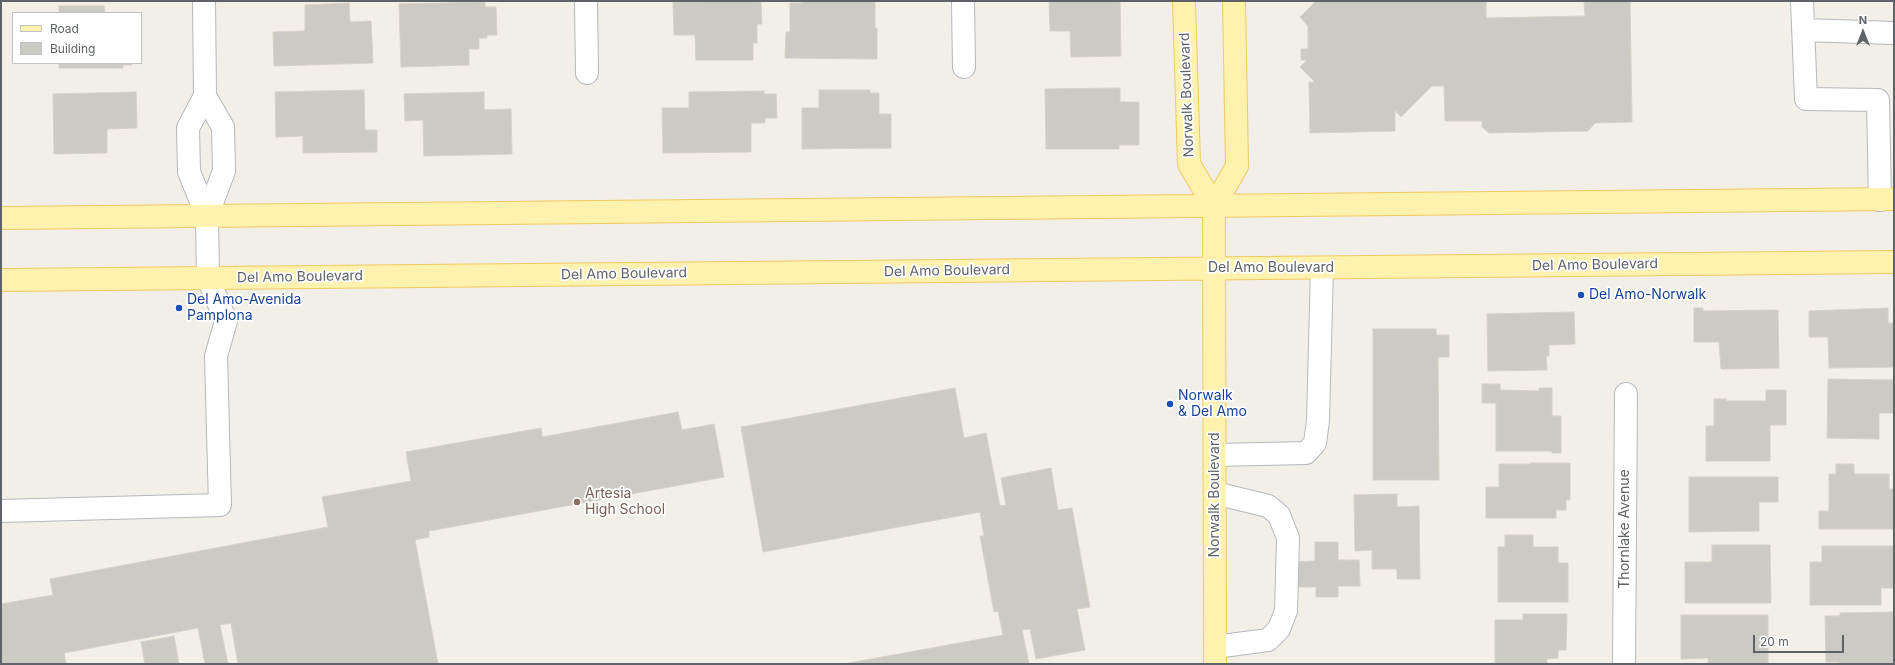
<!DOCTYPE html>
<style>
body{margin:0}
#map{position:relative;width:1895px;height:665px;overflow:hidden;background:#f1efe8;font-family:Inter,sans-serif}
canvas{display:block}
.frame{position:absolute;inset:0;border:2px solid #5f6368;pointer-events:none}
.legend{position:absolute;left:12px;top:12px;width:130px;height:52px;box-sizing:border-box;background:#fff;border:1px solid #bfc1c3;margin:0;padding:5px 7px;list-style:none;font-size:12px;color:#5f6368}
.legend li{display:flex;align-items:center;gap:8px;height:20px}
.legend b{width:20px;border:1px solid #bfc1c3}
.north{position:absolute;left:1843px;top:12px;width:40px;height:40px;-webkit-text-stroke:3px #fff;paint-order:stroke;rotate:0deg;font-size:11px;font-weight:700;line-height:16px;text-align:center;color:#5f6368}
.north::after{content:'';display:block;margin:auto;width:14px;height:18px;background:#5f6368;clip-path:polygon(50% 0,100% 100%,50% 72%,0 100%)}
.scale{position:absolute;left:1753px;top:635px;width:91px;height:18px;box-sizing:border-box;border:2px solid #5f6368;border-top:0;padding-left:5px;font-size:12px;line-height:14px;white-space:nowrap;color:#5f6368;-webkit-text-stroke:3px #fff;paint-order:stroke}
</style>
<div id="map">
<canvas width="1895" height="665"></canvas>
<div class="frame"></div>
<ul class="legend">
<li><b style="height:5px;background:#fff2af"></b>Road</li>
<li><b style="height:11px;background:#cccac5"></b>Building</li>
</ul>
<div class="north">N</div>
<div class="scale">20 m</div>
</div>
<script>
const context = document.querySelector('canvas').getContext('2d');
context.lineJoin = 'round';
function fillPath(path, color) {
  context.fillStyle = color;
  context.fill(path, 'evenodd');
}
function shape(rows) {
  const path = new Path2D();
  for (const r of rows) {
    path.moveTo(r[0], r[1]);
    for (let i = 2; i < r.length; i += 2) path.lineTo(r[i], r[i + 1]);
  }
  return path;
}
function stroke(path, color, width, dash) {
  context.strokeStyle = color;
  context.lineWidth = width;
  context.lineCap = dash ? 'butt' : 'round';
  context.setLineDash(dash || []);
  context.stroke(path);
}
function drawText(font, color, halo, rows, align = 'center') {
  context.font = font + ' Inter,sans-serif';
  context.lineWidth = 3.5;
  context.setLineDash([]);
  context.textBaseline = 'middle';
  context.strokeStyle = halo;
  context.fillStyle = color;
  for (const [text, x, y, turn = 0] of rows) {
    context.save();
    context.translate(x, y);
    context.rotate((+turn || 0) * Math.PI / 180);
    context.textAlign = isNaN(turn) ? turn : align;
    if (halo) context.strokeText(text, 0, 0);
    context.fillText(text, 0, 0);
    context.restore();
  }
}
const building = shape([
 [743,1,761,2,762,24,757,24,757,43,753,43,753,60,696,60,695,35,674,35,673,2,743,1],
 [802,1,875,1,875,28,877,28,877,59,785,58,786,32,790,32,790,3,802,3,802,1],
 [1049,1,1120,1,1121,56,1071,57,1070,31,1050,31,1049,1],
 [1316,1,1486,1,1486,18,1585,16,1584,1,1630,1,1632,122,1595,123,1588,131,1489,133,1482,127,1482,121,1445,121,1444,86,1432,86,1401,117,1395,110,1395,131,1310,133,1309,82,1315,82,1300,67,1307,60,1301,60,1301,49,1308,49,1308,26,1300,17,1316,1],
 [485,2,485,7,496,7,497,35,487,35,487,38,479,38,479,49,469,49,469,65,401,67,399,4,485,2],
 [349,3,350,22,371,21,373,63,274,66,273,32,305,31,305,5,349,3],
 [59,6,104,6,105,13,59,13,59,6],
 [59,63,132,63,132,65,123,65,123,68,59,68,59,63],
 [1120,88,1120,102,1139,102,1139,145,1119,145,1119,149,1046,149,1045,89,1120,88],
 [364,90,365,130,377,130,377,152,303,153,303,136,276,137,275,92,364,90],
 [819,90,870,90,870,93,879,93,879,114,891,114,891,148,802,149,802,108,819,108,819,90],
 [764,91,764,94,776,94,777,118,765,118,765,123,751,123,751,152,663,153,662,108,689,108,689,92,764,91],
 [136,92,137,128,107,129,107,153,54,154,53,94,136,92],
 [484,92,484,110,511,109,512,154,424,156,423,120,405,121,404,94,484,92],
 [1694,308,1703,308,1703,311,1778,310,1779,368,1721,369,1719,342,1694,342,1694,308],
 [1888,308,1888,323,1894,323,1894,367,1829,368,1828,337,1809,337,1809,311,1888,308],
 [1574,312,1575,344,1549,345,1549,356,1546,356,1547,370,1488,371,1487,314,1574,312],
 [1373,329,1436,329,1436,335,1449,335,1449,357,1438,357,1439,480,1373,480,1373,329],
 [1828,379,1894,380,1893,413,1879,413,1879,439,1827,438,1828,379],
 [1482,384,1500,384,1500,390,1539,391,1539,388,1552,388,1552,416,1561,416,1561,453,1552,453,1552,451,1496,451,1496,403,1482,403,1482,384],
 [955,388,964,438,986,433,1000,506,1006,505,1001,478,1051,468,1058,510,1072,508,1090,607,1077,609,1085,650,1036,659,1030,629,1022,630,1029,664,844,664,1003,635,998,611,994,612,980,536,984,536,980,512,763,552,741,427,955,388],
 [1766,390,1786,390,1786,425,1770,425,1770,461,1706,461,1706,426,1714,426,1714,399,1726,399,1726,401,1766,401,1766,390],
 [678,412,682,430,714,424,724,477,429,531,429,537,415,540,438,664,238,664,231,623,220,625,228,664,205,664,198,628,64,653,66,664,1,664,1,604,53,595,50,579,328,527,322,497,411,481,406,452,541,428,542,437,678,412],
 [1531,463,1570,463,1570,500,1566,500,1566,510,1556,510,1556,518,1486,518,1486,487,1499,487,1499,464,1531,464,1531,463],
 [1836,464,1854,464,1854,474,1889,474,1889,489,1894,489,1894,529,1819,529,1819,511,1829,511,1829,474,1836,474,1836,464],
 [1689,477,1778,477,1778,502,1759,502,1759,531,1689,532,1689,477],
 [1397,494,1397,507,1419,506,1420,579,1397,579,1397,569,1372,569,1372,550,1355,551,1354,495,1397,494],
 [1505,535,1533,535,1533,547,1558,547,1558,563,1568,563,1568,602,1498,602,1498,547,1505,547,1505,535],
 [1315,542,1338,542,1338,560,1359,560,1360,586,1338,586,1338,597,1316,597,1316,587,1295,587,1295,562,1315,561,1315,542],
 [1712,545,1770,545,1771,603,1685,603,1685,562,1712,562,1712,545],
 [1822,546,1894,546,1894,588,1881,588,1881,605,1810,605,1810,562,1822,562,1822,546],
 [1894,612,1894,664,1839,664,1839,662,1826,662,1825,616,1840,616,1840,613,1894,612],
 [1523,614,1567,614,1566,650,1558,650,1558,658,1547,659,1547,664,1495,664,1495,620,1523,620,1523,614],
 [1681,615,1768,615,1768,664,1708,664,1708,658,1681,659,1681,615],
 [174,636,179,664,145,664,141,642,174,636]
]);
const minor = shape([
 [204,1,205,96,188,128,189,172,207,216],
 [586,1,587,73],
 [963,1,964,67],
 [1802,1,1806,99,1878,100,1880,200],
 [1803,30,1894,33],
 [1215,455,1306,453,1315,443,1318,421,1322,268],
 [1215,493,1268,506,1279,515,1288,538,1286,611,1279,629,1268,640,1215,647],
 [1,511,220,505,216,356,226,321,208,278,207,216,224,171,223,127,205,96],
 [1624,664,1626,394]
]);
const major = shape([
 [1184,1,1189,164,1214,206,1215,664],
 [1214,206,1237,166,1234,1],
 [1,218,1894,199],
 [1,280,1894,262]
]);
const markers = [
 [1581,295,4,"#1a4fb4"],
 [179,308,4,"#1a4fb4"],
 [1170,404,4,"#1a4fb4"],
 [577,502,4,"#8d6e63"]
];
const streetNames = [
 ["Norwalk Boulevard",1187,95,-92],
 ["Del Amo Boulevard",1595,265,-1],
 ["Del Amo Boulevard",1271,268],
 ["Del Amo Boulevard",947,271,-1],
 ["Del Amo Boulevard",624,274,-1],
 ["Del Amo Boulevard",300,277,-1],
 ["Norwalk Boulevard",1215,495,-90],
 ["Thornlake Avenue",1625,529,-90]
];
const transitNames = [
 ["Del Amo-Norwalk",1589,295],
 ["Del Amo-Avenida",187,300],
 ["Pamplona",187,316],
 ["Norwalk",1178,396],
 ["& Del Amo",1178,412]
];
const educationNames = [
 ["Artesia",585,494],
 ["High School",585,510]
];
fillPath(building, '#cccac5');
stroke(building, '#d6d1c6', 1);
stroke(minor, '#b5b8bc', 24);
stroke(major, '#f2c960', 24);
stroke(minor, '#fff', 22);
stroke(major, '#fff2af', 22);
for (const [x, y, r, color] of markers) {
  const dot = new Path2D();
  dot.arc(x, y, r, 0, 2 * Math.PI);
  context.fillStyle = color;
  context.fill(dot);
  stroke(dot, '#fff', 1.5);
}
drawText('14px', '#5f6368', '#fff', streetNames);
drawText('14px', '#164399', '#fff', transitNames, 'left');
drawText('14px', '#785e54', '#fff', educationNames, 'left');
</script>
